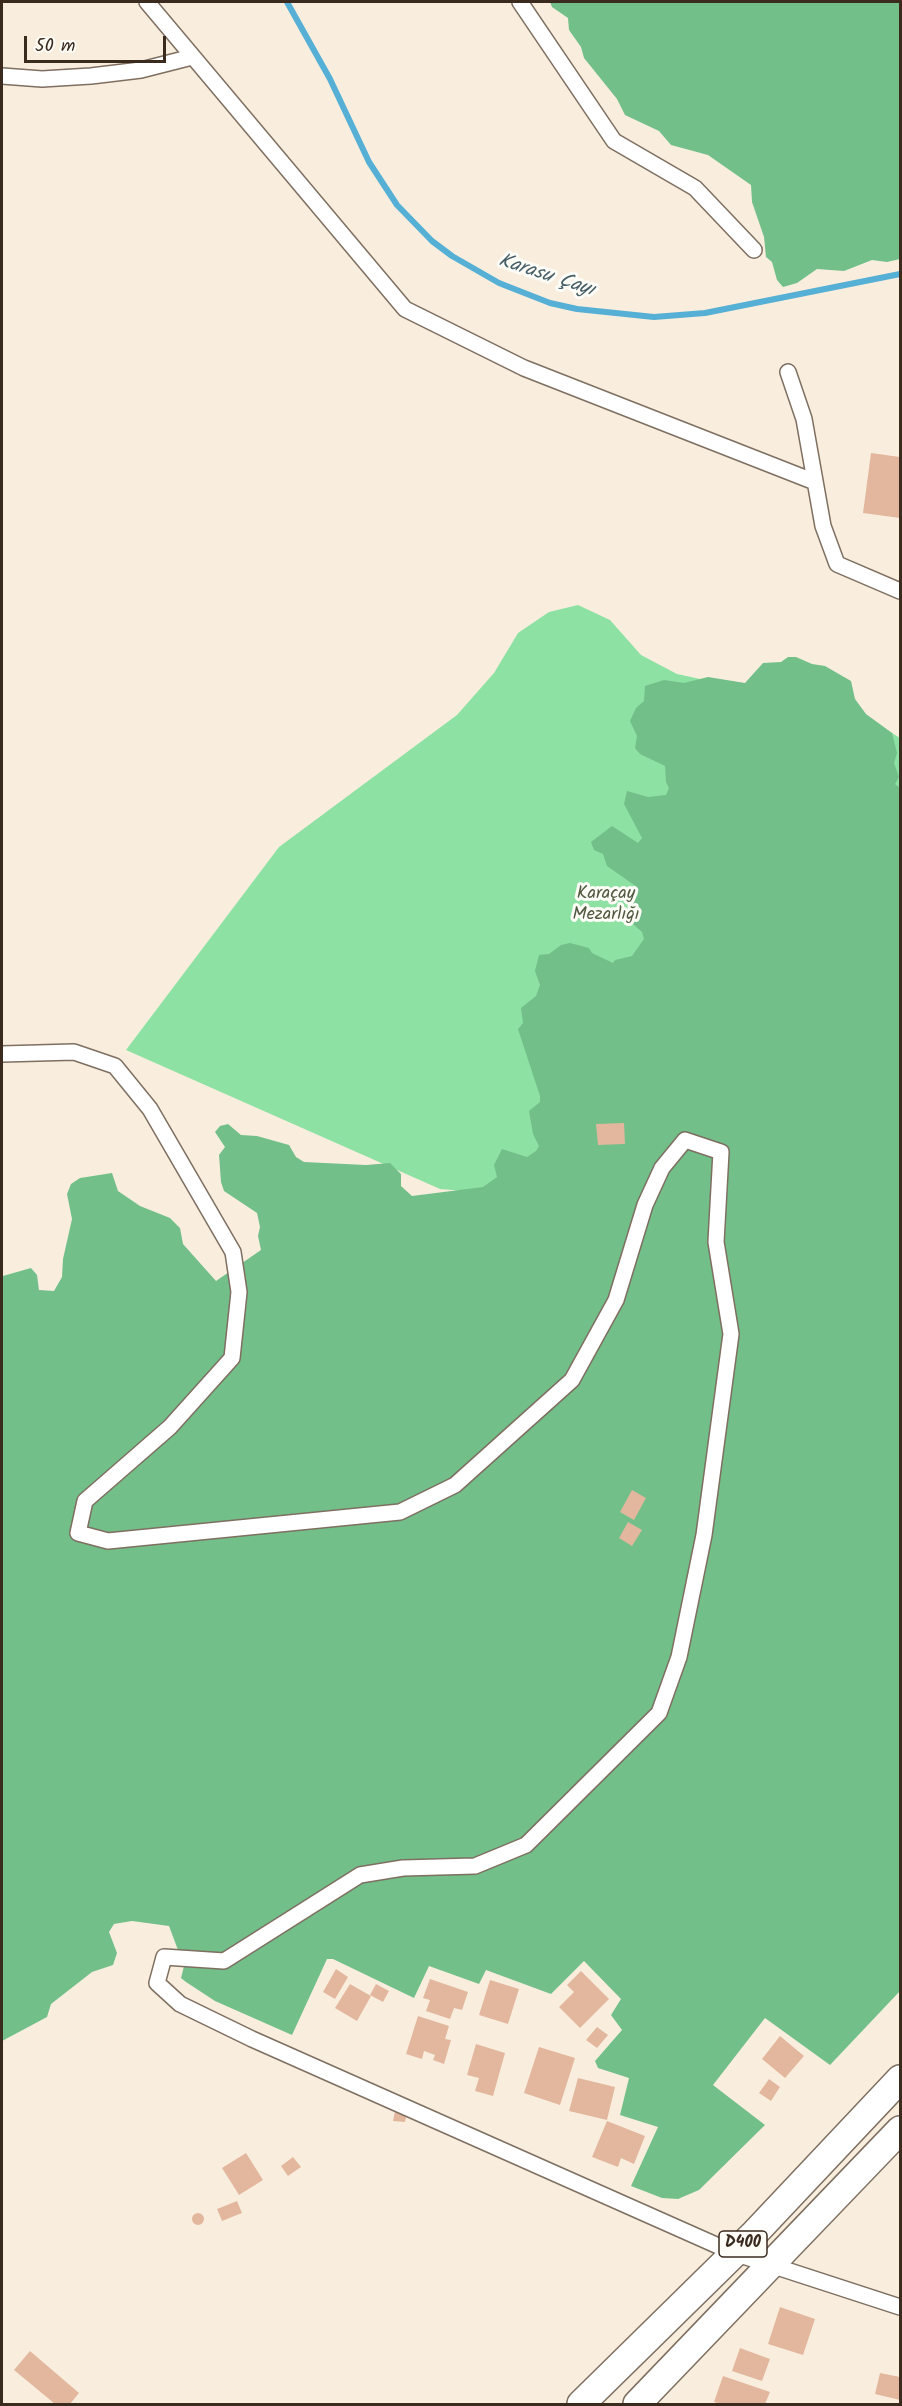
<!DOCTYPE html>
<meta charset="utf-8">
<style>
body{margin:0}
#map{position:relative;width:902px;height:2406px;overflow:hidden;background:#f9eede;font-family:Kalam,sans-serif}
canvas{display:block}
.frame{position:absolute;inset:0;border:3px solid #3b2a1e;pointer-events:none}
.scale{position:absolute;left:24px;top:36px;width:142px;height:27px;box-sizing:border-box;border:3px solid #3b2a1e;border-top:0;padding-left:8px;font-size:18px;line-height:21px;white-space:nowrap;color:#3b2a1e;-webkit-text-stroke:4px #fdfcf7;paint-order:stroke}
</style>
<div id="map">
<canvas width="902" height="2406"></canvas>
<div class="frame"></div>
<div class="scale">50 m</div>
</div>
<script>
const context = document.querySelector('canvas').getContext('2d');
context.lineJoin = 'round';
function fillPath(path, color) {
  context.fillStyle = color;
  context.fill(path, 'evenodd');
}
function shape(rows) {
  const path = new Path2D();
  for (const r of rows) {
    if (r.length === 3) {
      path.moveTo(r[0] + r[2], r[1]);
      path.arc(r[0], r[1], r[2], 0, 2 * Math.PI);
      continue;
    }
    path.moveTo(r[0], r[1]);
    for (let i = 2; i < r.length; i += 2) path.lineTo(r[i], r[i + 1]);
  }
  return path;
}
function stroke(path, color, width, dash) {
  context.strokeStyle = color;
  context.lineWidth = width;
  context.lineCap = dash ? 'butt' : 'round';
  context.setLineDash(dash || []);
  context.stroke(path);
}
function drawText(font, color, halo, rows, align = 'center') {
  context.font = font + ' Kalam,sans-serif';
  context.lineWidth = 6;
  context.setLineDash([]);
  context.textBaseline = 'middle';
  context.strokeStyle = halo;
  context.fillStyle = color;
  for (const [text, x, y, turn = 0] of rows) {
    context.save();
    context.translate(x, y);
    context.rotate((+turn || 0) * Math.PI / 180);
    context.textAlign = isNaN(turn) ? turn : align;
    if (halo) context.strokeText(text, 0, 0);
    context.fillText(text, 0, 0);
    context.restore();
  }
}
const green = shape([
 [578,605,610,620,641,655,677,674,862,714,900,738,900,988,548,1198,440,1189,126,1050,279,847,457,715,494,673,518,633,549,612]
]);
const forest = shape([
 [550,2,900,2,900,259,887,262,872,260,844,271,817,269,797,283,783,287,777,280,772,262,766,257,764,237,752,202,751,185,708,155,671,145,659,131,625,115,617,99,584,58,581,47,569,30,568,18,552,7],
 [788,657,796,657,812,664,825,666,851,681,855,699,866,714,892,733,897,753,894,763,899,777,895,784,900,788,900,1991,830,2065,765,2018,713,2085,765,2125,699,2190,678,2199,662,2198,631,2186,658,2127,620,2115,629,2078,598,2068,595,2061,622,2030,611,2015,621,1999,584,1961,551,1994,486,1970,479,1984,429,1966,414,1998,333,1959,327,1959,292,2035,215,2001,186,1982,181,1978,184,1966,169,1926,132,1921,114,1924,109,1932,117,1953,113,1965,92,1972,51,2004,47,2017,2,2041,2,1274,3,1276,31,1268,37,1275,39,1290,54,1291,62,1277,63,1259,72,1219,67,1194,71,1184,80,1178,112,1173,118,1191,140,1206,170,1218,180,1228,183,1244,216,1281,261,1250,258,1236,260,1227,257,1213,224,1191,221,1182,219,1155,225,1147,215,1132,220,1126,228,1124,241,1135,257,1136,289,1145,296,1157,304,1162,366,1165,390,1163,401,1174,401,1186,412,1196,483,1187,497,1177,494,1165,502,1149,527,1157,536,1151,539,1146,533,1134,529,1111,540,1102,540,1096,518,1029,523,1023,521,1008,536,996,540,985,535,971,539,955,549,954,561,945,570,943,589,948,592,953,613,963,615,960,632,956,644,939,642,932,631,922,632,902,638,895,637,887,607,866,603,854,594,850,591,842,612,826,638,843,642,838,624,804,627,791,648,797,666,795,669,788,666,782,665,766,640,754,635,748,637,736,630,721,636,708,644,701,645,686,664,680,684,683,708,677,745,683,763,663,781,662]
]);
const stream = shape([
 [287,2,330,79,369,162,397,205,432,241,452,256,499,283,550,303,577,309,654,317,705,313,900,274]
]);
const building = shape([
 [871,453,900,457,900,518,863,513],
 [624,1123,625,1144,598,1145,596,1124],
 [632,1490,646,1498,634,1520,620,1512],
 [628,1522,642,1530,632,1546,619,1538],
 [336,1969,348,1977,335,1999,323,1992],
 [581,1971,609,1999,580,2028,559,2007,574,1992,567,1985],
 [430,1979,468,1992,462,2010,454,2008,450,2019,426,2011,430,2000,423,1998],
 [490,1980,519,1989,508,2024,479,2015],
 [350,1984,371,1996,357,2021,335,2008],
 [376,1984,389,1991,383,2002,370,1995],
 [418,2016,449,2026,445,2039,451,2040,444,2064,433,2060,435,2055,424,2051,422,2059,406,2054],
 [597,2027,608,2035,597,2048,586,2040],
 [780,2036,804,2056,785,2078,762,2059],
 [476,2044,505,2053,493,2096,475,2091,479,2078,467,2075],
 [539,2047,575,2058,560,2105,524,2093],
 [578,2078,615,2087,607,2120,569,2111],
 [769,2079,780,2087,771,2101,759,2093],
 [395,2111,407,2112,405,2122,393,2121],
 [607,2121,645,2136,634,2164,621,2158,618,2167,592,2157],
 [246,2153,263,2180,239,2195,222,2168],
 [293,2157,301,2167,288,2176,281,2166],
 [237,2201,242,2213,222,2221,217,2209],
 [198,2219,6],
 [780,2307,815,2319,803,2355,768,2344],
 [740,2348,770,2359,762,2381,732,2371],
 [30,2351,79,2393,70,2404,55,2404,14,2370],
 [880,2373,900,2377,900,2400,875,2394],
 [723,2376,770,2392,765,2404,721,2404,714,2402]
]);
const street = shape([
 [147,2,405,309,524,368,815,482],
 [520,2,614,141,695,188,754,250],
 [2,76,42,79,91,76,141,70,192,57],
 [788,372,804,419,823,526,837,564,900,591],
 [2,1054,74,1052,115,1066,150,1109,233,1252,239,1292,232,1358,170,1427,85,1501,78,1533,108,1541,400,1512,455,1485,572,1380,616,1300,645,1205,662,1168,685,1140,721,1152,716,1242,731,1334,704,1535,679,1657,659,1713,526,1845,475,1866,403,1868,360,1875,224,1961,164,1957,157,1983,180,2004,252,2039,734,2253,900,2307]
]);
const highway = shape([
 [581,2404,753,2235,900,2079],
 [637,2404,900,2130]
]);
const shields = [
 [743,2244,48]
];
const shieldNames = [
 ["D400",743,2244]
];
const parkNames = [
 ["Karaçay",606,895],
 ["Mezarlığı",606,916]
];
const waterNames = [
 ["Karasu Çayı",546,277,18]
];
fillPath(green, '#8de1a3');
fillPath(forest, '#72bf89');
stroke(stream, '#56afd4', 6);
fillPath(building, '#e3b79d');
stroke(street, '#7e6f61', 18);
stroke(highway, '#7e6f61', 30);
stroke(street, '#fff', 15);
stroke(highway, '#fff', 27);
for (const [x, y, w] of shields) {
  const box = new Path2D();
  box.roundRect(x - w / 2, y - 13, w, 26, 4.5);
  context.fillStyle = '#fdfcf7';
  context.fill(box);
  stroke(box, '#3b2a1e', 1.5);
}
drawText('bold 16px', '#3b2a1e', null, shieldNames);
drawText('18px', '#50583f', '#fdfcf7', parkNames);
drawText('italic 20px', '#465f67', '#fdfcf7', waterNames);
</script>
